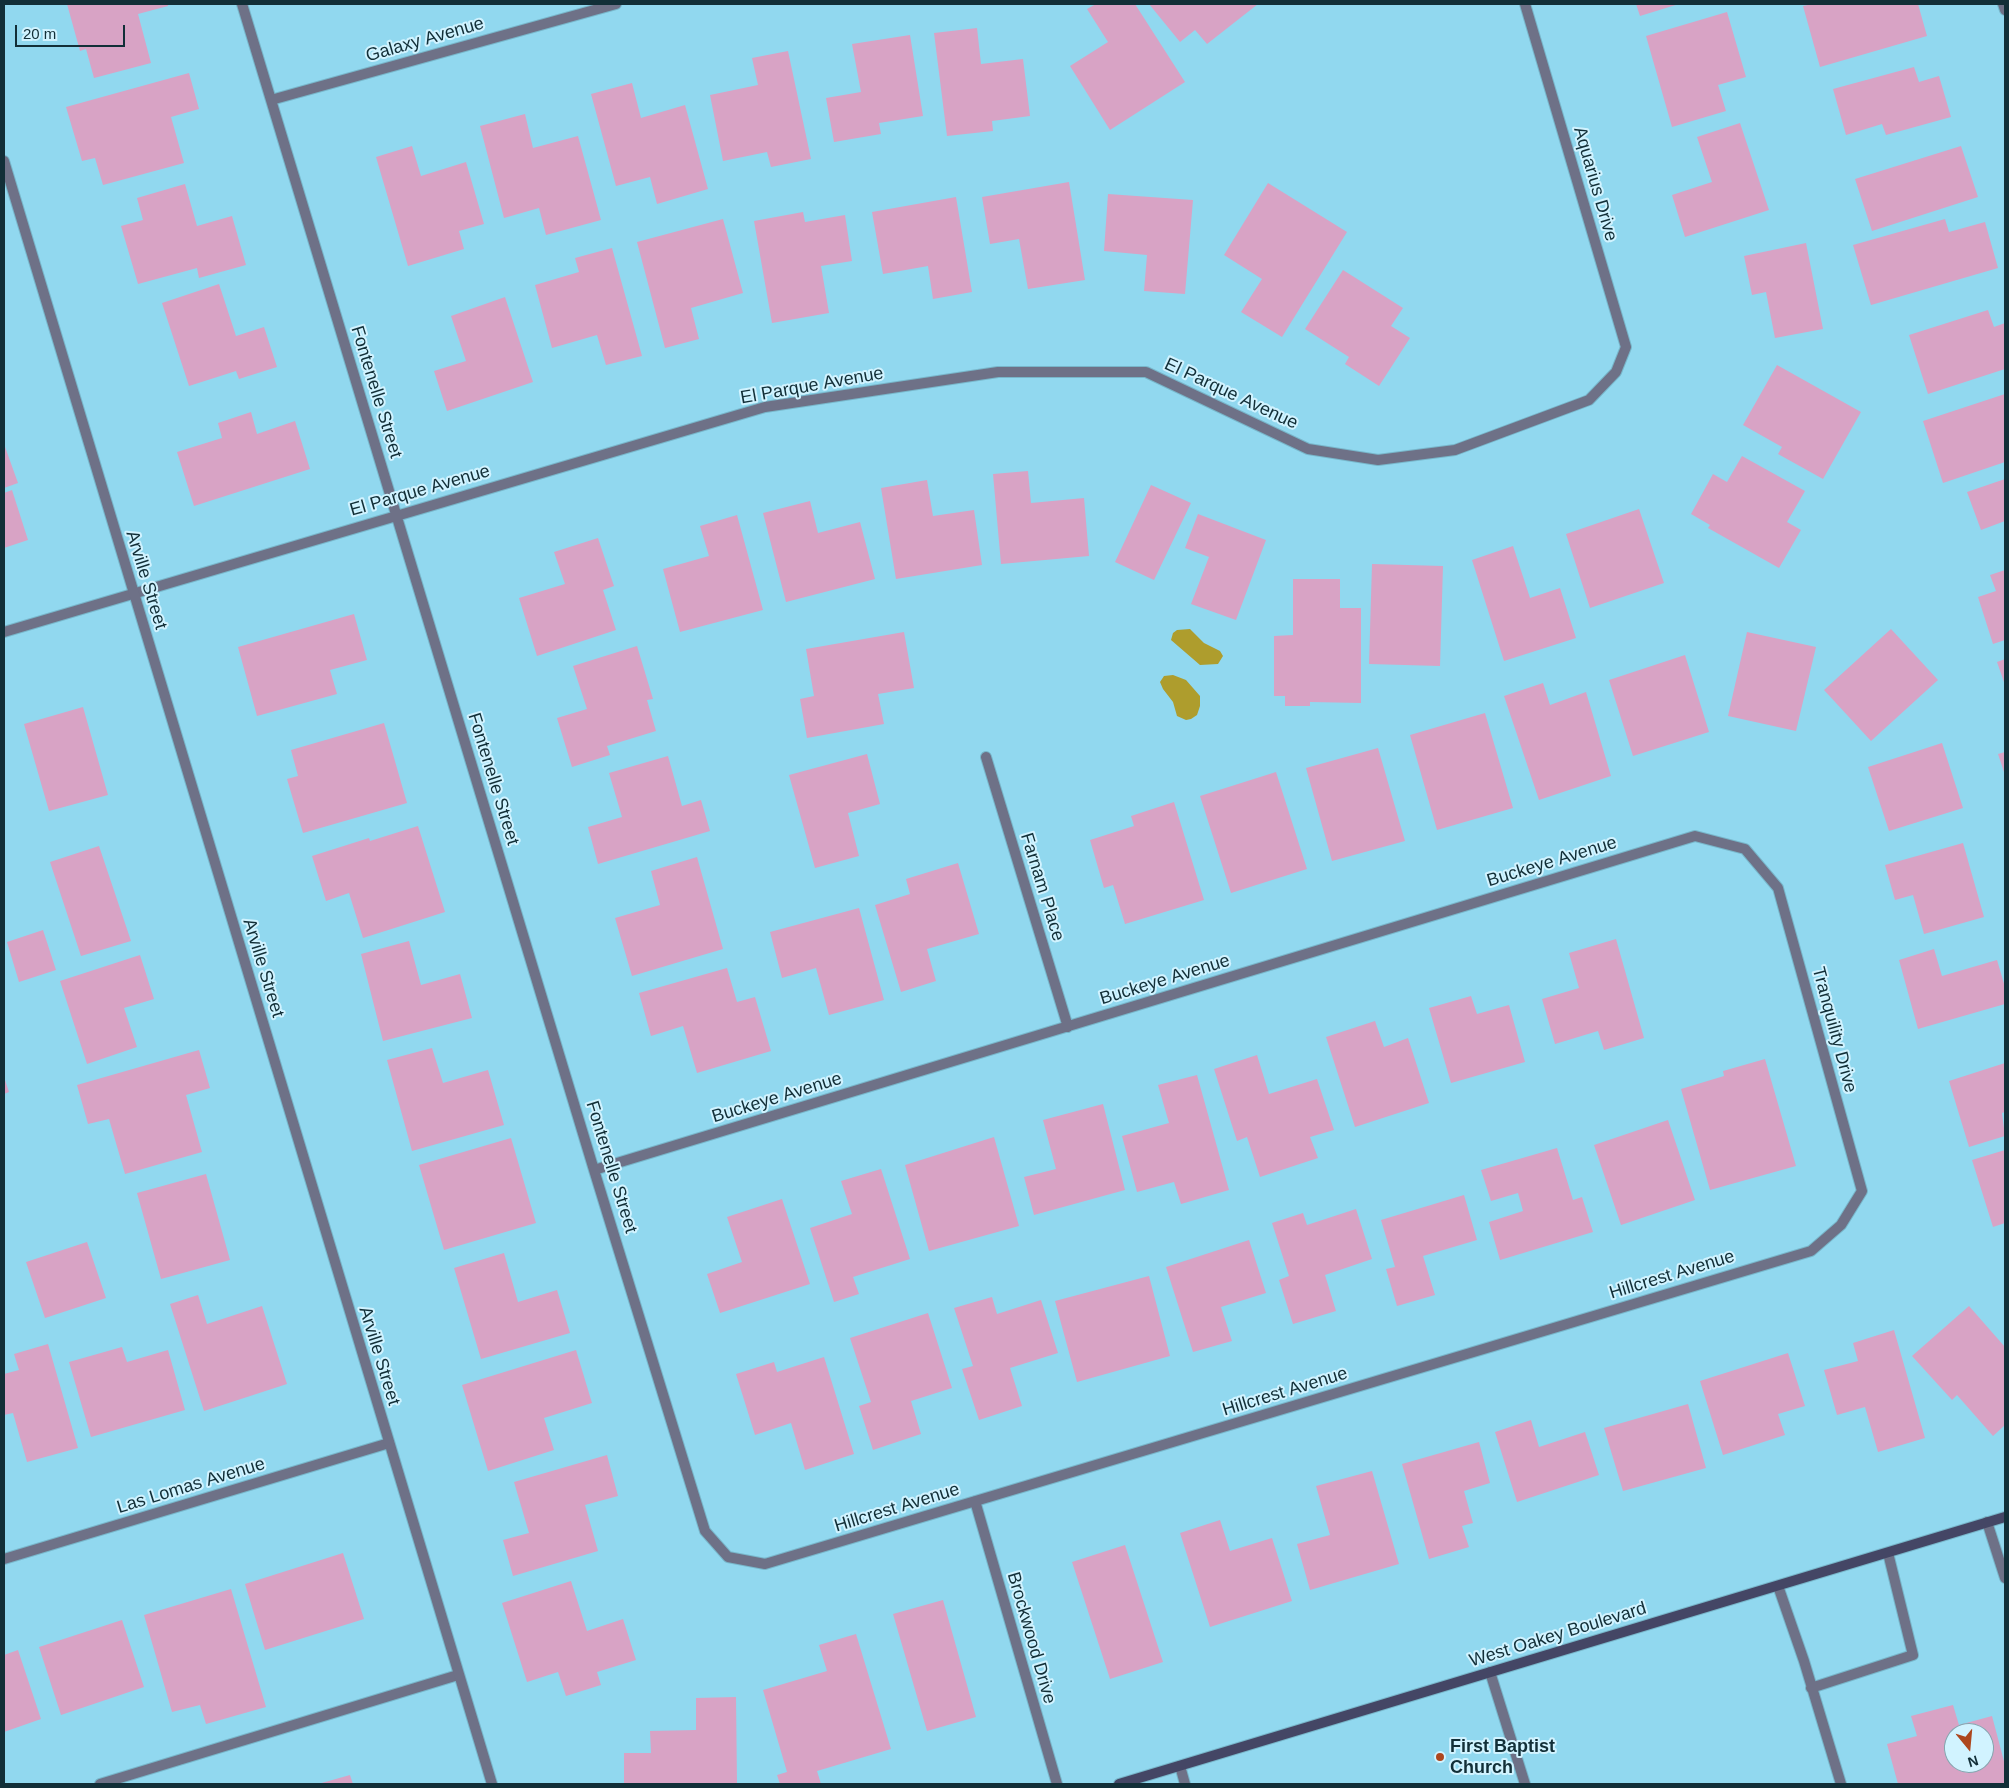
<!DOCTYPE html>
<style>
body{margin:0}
#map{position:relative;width:2009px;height:1788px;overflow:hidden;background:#91d8ef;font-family:Arial,sans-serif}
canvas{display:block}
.frame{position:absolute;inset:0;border:5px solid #122f38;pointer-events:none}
.north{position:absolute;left:1944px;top:1723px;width:50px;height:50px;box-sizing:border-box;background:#d1f3ff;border:1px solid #85a5af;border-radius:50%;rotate:163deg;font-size:14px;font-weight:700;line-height:20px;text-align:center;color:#122f38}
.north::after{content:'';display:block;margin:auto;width:18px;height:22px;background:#ad471e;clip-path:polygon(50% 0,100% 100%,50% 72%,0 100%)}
.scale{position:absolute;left:15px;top:25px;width:110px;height:22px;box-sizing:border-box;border:2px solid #122f38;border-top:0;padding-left:6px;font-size:15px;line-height:18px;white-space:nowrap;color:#122f38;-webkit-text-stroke:4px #d1f3ff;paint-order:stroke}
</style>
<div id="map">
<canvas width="2009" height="1788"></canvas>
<div class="frame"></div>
<div class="north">N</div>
<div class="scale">20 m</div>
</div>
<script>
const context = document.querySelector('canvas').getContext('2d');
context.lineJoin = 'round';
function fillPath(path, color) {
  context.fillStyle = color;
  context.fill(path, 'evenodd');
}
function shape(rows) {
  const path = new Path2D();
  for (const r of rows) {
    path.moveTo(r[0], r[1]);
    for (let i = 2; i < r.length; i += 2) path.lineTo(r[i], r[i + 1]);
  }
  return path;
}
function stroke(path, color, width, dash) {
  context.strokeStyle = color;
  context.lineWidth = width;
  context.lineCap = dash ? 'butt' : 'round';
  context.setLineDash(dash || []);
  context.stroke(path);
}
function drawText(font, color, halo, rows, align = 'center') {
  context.font = font + ' Arial,sans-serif';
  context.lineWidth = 4;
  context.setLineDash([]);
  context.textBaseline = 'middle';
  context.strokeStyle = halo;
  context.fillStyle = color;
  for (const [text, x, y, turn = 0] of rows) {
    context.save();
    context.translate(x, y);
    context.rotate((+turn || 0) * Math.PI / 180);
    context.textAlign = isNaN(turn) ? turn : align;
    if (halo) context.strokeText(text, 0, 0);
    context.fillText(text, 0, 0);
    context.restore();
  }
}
const water = shape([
 [1190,629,1204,643,1220,651,1223,656,1218,664,1200,665,1171,640,1173,633,1177,630],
 [1173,675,1186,680,1200,696,1200,706,1197,715,1191,719,1186,720,1177,716,1173,702,1163,689,1160,682,1164,676]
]);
const building = shape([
 [67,4,168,4,168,6,138,14,151,63,94,78,86,49,80,51],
 [1096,4,1135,4,1185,82,1110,130,1070,66,1108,42,1087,9],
 [1149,4,1258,4,1207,44,1195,30,1180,42],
 [1636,4,1679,4,1640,16],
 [1812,4,1918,4,1927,36,1820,67,1803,6],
 [1727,12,1746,77,1718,85,1726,111,1672,127,1646,36],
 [977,28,981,64,1023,59,1030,116,992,121,993,131,947,136,934,33],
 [910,35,923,116,879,123,881,134,834,142,826,98,861,92,852,44],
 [788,51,811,159,771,167,767,152,723,161,710,95,758,85,752,58],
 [1914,67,1919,82,1939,76,1951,117,1886,135,1882,124,1846,135,1833,89],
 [189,73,199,109,171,117,184,163,103,185,95,158,82,161,66,107],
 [632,83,641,118,685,105,708,189,657,204,650,177,616,186,591,94],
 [525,114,533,148,578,136,601,220,546,235,539,208,504,218,480,126],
 [1740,123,1769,210,1685,237,1672,195,1712,182,1697,137],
 [412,146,421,176,466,162,484,224,459,231,464,249,408,266,376,157],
 [1961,146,1978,197,1872,231,1855,179],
 [1069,182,1085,280,1028,289,1019,239,990,244,982,197],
 [1268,183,1347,232,1282,337,1241,312,1262,279,1224,255],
 [185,184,197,226,232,216,246,265,199,278,197,268,138,284,121,226,143,220,137,198],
 [1108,194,1193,200,1185,294,1144,291,1147,255,1104,251],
 [956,197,972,292,933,299,928,266,883,274,872,212],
 [803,212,805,222,845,215,852,261,821,266,829,313,772,323,754,221],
 [723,219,743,293,691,308,699,339,665,348,637,242],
 [1945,219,1949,232,1985,222,1998,268,1871,305,1853,245],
 [1806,243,1823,329,1775,338,1766,292,1752,295,1744,256],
 [612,248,642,356,606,365,597,335,552,348,535,285,579,272,575,258],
 [1343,270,1403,308,1391,326,1410,338,1379,386,1345,364,1349,357,1305,329],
 [219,284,236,336,264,327,277,367,239,379,236,371,189,386,162,303],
 [505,297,533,382,447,411,434,371,466,361,451,316],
 [1988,310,1994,327,2005,323,2005,369,1928,394,1909,335],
 [1777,365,1861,412,1823,479,1778,454,1782,447,1743,425],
 [2005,394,2005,462,1943,483,1923,421],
 [251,412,257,434,295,421,310,469,194,506,177,452,222,438,218,423],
 [4,444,18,483,4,488],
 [1742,456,1805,491,1787,522,1801,530,1779,568,1708,528,1710,525,1691,514,1713,474,1727,482],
 [1028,471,1031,503,1084,498,1089,556,1001,564,993,474],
 [2005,479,2005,521,1981,530,1967,492],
 [927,480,933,516,974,510,982,565,896,579,881,488],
 [1151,485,1191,503,1154,580,1115,562],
 [12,490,28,540,4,548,4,493],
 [810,501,818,533,860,522,875,579,786,602,763,513],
 [1639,509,1664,583,1590,608,1566,534],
 [1198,514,1266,540,1236,620,1191,604,1209,557,1185,548],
 [737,515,763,610,680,632,663,569,709,556,700,526],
 [598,538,614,586,603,590,616,630,537,656,519,598,565,584,554,552],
 [1513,546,1530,598,1560,588,1576,638,1504,661,1472,560],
 [1372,564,1443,566,1440,666,1369,664],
 [2005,570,2005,640,1993,644,1978,597,1996,591,1990,575],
 [1293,579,1340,579,1340,608,1361,608,1361,703,1310,702,1310,706,1285,706,1285,696,1274,696,1274,636,1293,635],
 [354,614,367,660,330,670,337,694,257,716,238,647],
 [1891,629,1938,680,1871,741,1824,690],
 [904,632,914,688,878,694,884,724,807,738,800,699,814,696,806,649],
 [1747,632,1816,647,1796,731,1728,716],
 [637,646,653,699,647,700,656,731,607,746,610,755,572,767,557,718,587,709,573,666],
 [1685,655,1709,732,1633,756,1609,680],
 [2005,659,2005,685,1997,662],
 [1543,683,1550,705,1586,692,1611,776,1539,800,1504,696],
 [83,707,108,795,49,811,24,724],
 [1485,713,1513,808,1437,830,1410,735],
 [384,723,407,803,303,833,287,779,298,776,291,750],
 [1942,743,1963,808,1889,831,1868,767],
 [1378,748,1405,841,1332,861,1306,768],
 [2005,752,2005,775,1998,754],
 [867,754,880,804,848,813,859,856,815,868,789,775],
 [668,756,682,806,701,800,710,831,598,864,588,827,622,817,609,773],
 [1276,772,1307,869,1231,893,1200,796],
 [1174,802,1204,900,1125,924,1113,885,1104,888,1090,840,1134,826,1131,816],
 [418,826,445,912,363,938,349,893,326,901,312,856,369,838,370,841],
 [1963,843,1984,917,1924,934,1913,895,1895,900,1885,865],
 [99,846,131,941,81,956,50,862],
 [697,857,723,949,632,976,615,918,660,905,651,871],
 [958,863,979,934,927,949,936,981,901,992,875,905,910,894,906,879],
 [859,908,884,1000,829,1015,816,968,782,978,770,932],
 [43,930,56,970,19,982,7,942],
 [1616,939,1644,1038,1604,1050,1598,1031,1555,1044,1542,999,1579,988,1569,953],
 [409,941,421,985,460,974,472,1018,383,1041,361,954],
 [1934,949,1942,976,1997,960,2005,987,2005,1004,1918,1029,1899,960],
 [140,955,154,999,124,1008,137,1047,87,1064,60,981],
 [727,968,737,1002,755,997,771,1051,697,1073,683,1026,651,1036,639,993],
 [1471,996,1477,1014,1509,1005,1525,1062,1451,1083,1429,1008],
 [1375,1021,1384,1047,1408,1038,1429,1103,1355,1127,1326,1037],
 [432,1048,443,1083,488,1070,504,1125,412,1151,387,1060],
 [199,1050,210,1088,186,1095,202,1152,125,1174,109,1119,88,1124,77,1085],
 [1257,1055,1269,1094,1317,1079,1334,1130,1310,1137,1318,1158,1260,1177,1247,1137,1237,1141,1214,1069],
 [1765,1059,1796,1166,1710,1190,1681,1089,1724,1076,1723,1071],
 [2005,1063,2005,1112,2002,1113,2005,1136,1969,1147,1949,1081],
 [1197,1075,1229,1190,1181,1204,1174,1182,1137,1192,1122,1136,1169,1123,1158,1085],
 [4,1077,9,1092,4,1094],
 [1103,1104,1125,1190,1034,1215,1024,1177,1056,1169,1043,1120],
 [1668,1120,1695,1200,1621,1225,1594,1145],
 [994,1137,1019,1226,929,1251,905,1165],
 [511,1138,536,1223,444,1250,419,1165],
 [1557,1148,1573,1200,1582,1197,1593,1232,1500,1260,1489,1222,1523,1211,1518,1193,1491,1201,1481,1170],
 [2005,1150,2005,1223,1993,1227,1972,1160],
 [881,1169,910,1259,853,1277,859,1294,834,1302,810,1228,852,1214,841,1181],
 [206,1174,230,1260,161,1279,137,1193],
 [1464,1195,1477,1240,1423,1256,1435,1295,1397,1306,1386,1269,1395,1267,1381,1220],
 [782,1199,810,1284,720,1313,707,1274,742,1262,727,1217],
 [1356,1209,1372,1259,1325,1275,1336,1311,1293,1324,1279,1280,1289,1276,1272,1223,1303,1213,1307,1225],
 [1249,1240,1266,1293,1221,1307,1232,1341,1193,1352,1166,1267],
 [87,1242,106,1298,45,1318,26,1262],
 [504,1253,518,1302,557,1290,570,1333,481,1359,454,1268],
 [1149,1276,1170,1356,1077,1382,1055,1301],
 [198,1295,207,1324,262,1306,287,1384,204,1411,170,1304],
 [992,1297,997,1314,1041,1300,1058,1353,1010,1368,1022,1406,979,1420,962,1369,973,1366,954,1308],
 [1969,1306,2005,1347,2005,1425,1993,1436,1957,1395,1952,1400,1912,1356],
 [928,1313,952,1388,911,1401,921,1434,873,1450,859,1406,871,1402,850,1338],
 [1894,1330,1925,1438,1878,1452,1865,1407,1837,1415,1824,1370,1858,1361,1853,1343],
 [48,1344,78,1448,27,1462,13,1413,4,1415,4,1374,19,1370,14,1354],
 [122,1347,127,1362,168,1350,185,1410,91,1437,69,1362],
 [576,1350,592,1403,544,1418,554,1450,488,1471,462,1385],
 [1788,1353,1805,1406,1778,1414,1785,1435,1723,1455,1700,1381],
 [824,1357,854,1454,805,1470,791,1423,755,1435,736,1374,774,1362,777,1372],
 [1688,1404,1706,1468,1623,1491,1604,1428],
 [1531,1420,1539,1447,1585,1432,1599,1475,1517,1502,1495,1432],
 [1479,1442,1490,1483,1464,1491,1473,1523,1462,1526,1469,1547,1429,1559,1402,1464],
 [607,1455,618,1496,585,1505,598,1551,513,1576,503,1540,529,1533,514,1482],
 [1372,1471,1399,1564,1310,1590,1297,1544,1330,1535,1316,1486],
 [1220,1520,1230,1551,1272,1538,1292,1601,1210,1627,1180,1533],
 [1125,1545,1163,1662,1110,1679,1072,1562],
 [343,1553,364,1619,265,1650,245,1584],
 [571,1581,587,1631,623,1619,636,1660,597,1672,601,1685,566,1696,558,1672,527,1682,502,1603],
 [231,1589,266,1707,206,1724,200,1705,172,1712,144,1615],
 [943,1600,976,1717,927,1731,893,1614],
 [122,1620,144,1687,61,1715,39,1647],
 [856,1634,891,1749,817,1771,821,1784,780,1784,777,1775,787,1772,763,1690,827,1671,819,1645],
 [18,1650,41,1719,4,1732,4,1655],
 [736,1697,737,1784,624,1784,624,1753,651,1753,650,1731,696,1730,696,1698],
 [1953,1705,1959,1725,1992,1716,2005,1765,2005,1784,1898,1784,1887,1744,1917,1736,1911,1716],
 [1954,1733,1984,1733,1984,1763,1954,1763],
 [350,1775,353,1784,318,1784]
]);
const service = shape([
 [1987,1522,2005,1578],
 [1778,1586,1804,1661,1841,1784],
 [1490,1672,1525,1784],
 [1811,1688,1913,1655,1888,1553],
 [1180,1766,1185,1784],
 [100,1784,458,1675]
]);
const minor = shape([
 [242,4,594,1170,705,1531,728,1557,765,1564,1811,1251,1841,1225,1862,1191,1778,888,1745,849,1695,836,594,1170],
 [2003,4,2005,10],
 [271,100,616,4],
 [4,632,765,407,998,372,1146,372,1308,449,1378,460,1455,450,1589,400,1616,372,1626,347,1525,4],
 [986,757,1068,1027],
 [975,1501,1057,1784],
 [4,1559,389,1443]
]);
const tertiary = shape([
 [4,161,492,1784]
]);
const secondary = shape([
 [1119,1784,2005,1517]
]);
const markers = [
 [1440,1757,5,"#ad471e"]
];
const streetNames = [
 ["Galaxy Avenue",425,40,-16],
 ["Aquarius Drive",1595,184,74],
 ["El Parque Avenue",812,386,-10],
 ["Fontenelle Street",376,392,73],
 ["El Parque Avenue",1231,394,25],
 ["El Parque Avenue",420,491,-16],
 ["Arville Street",146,580,73],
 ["Fontenelle Street",493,779,73],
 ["Buckeye Avenue",1552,862,-17],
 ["Farnam Place",1042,887,73],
 ["Arville Street",263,968,73],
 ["Buckeye Avenue",1165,980,-17],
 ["Tranquility Drive",1834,1030,75],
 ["Buckeye Avenue",777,1098,-17],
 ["Fontenelle Street",611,1167,73],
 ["Hillcrest Avenue",1672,1275,-17],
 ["Arville Street",379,1356,73],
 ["Hillcrest Avenue",1285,1392,-17],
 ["Las Lomas Avenue",191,1486,-17],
 ["Hillcrest Avenue",897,1508,-17],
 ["West Oakey Boulevard",1558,1635,-17],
 ["Brockwood Drive",1031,1638,74]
];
const poiNames = [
 ["First Baptist",1450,1747],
 ["Church",1450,1768]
];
fillPath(water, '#ae9d2d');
fillPath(building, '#d8a3c5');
stroke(service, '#78b6ca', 12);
stroke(minor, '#78b6ca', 12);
stroke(tertiary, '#78b6ca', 12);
stroke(secondary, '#78b6ca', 12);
stroke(service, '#6e7187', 10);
stroke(minor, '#6e7187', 10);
stroke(tertiary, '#6e7187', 10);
stroke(secondary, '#444665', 10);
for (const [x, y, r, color] of markers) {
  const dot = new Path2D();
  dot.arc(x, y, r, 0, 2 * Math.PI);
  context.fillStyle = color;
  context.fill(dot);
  stroke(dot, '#d1f3ff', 2);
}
drawText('18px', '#122f38', '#d1f3ff', streetNames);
drawText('bold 18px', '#122f38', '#d1f3ff', poiNames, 'left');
</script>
